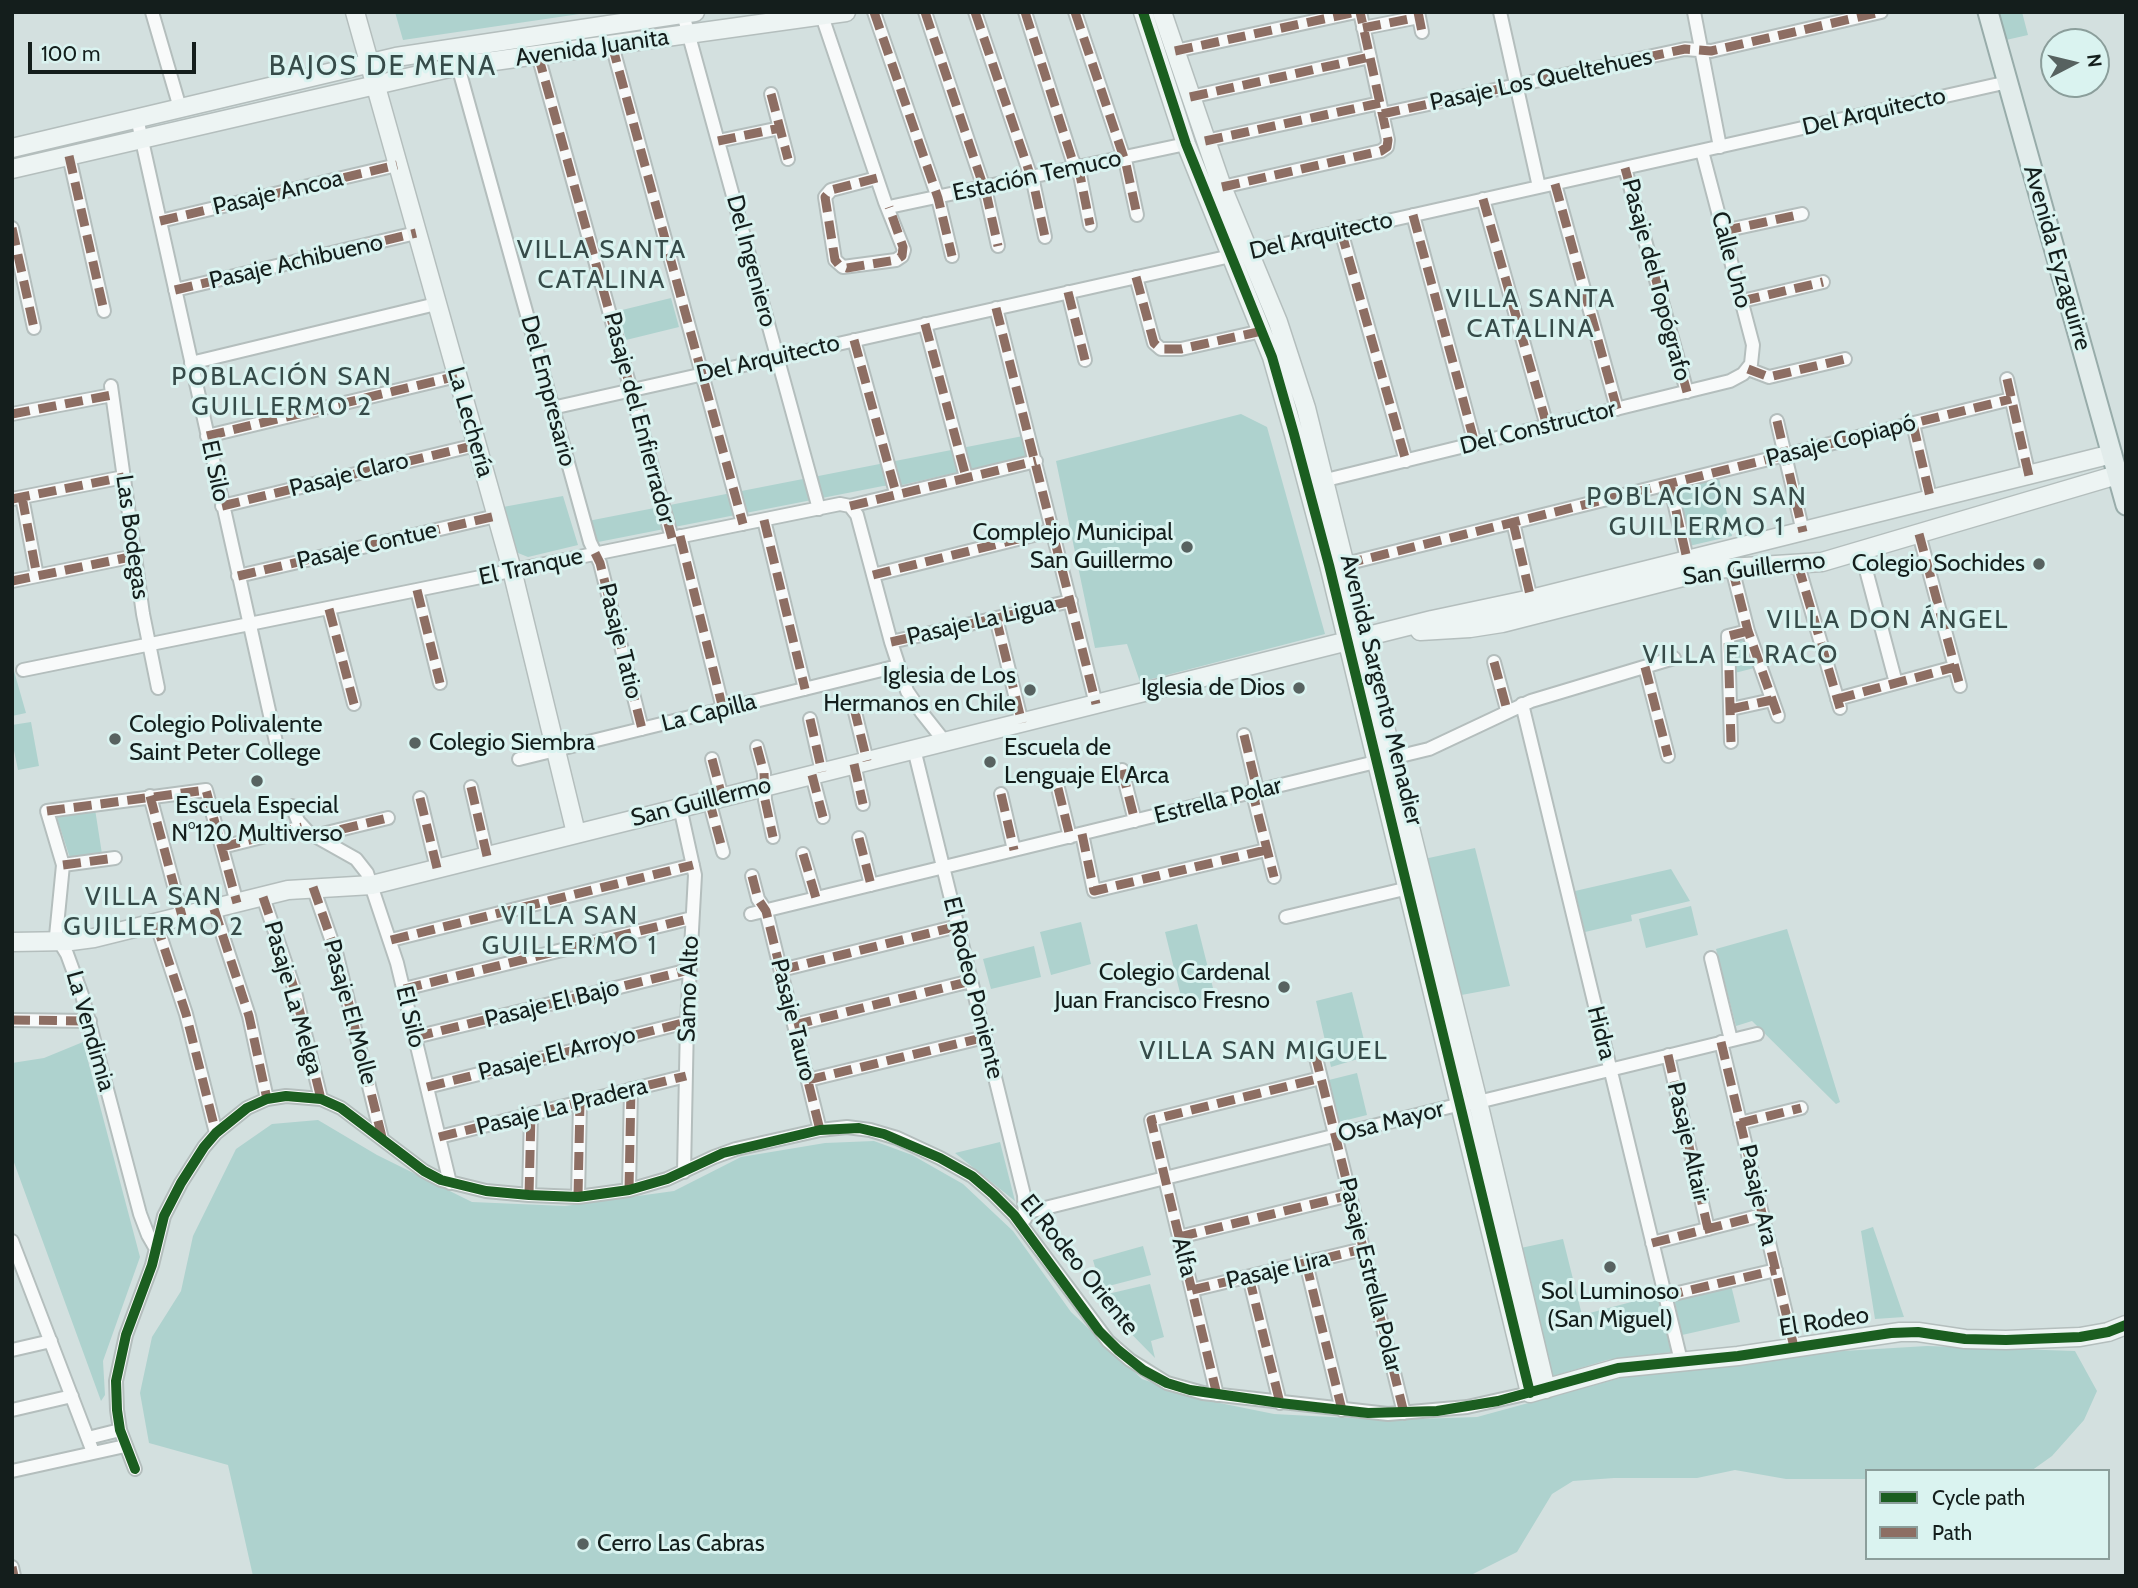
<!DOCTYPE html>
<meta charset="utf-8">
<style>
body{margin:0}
#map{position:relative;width:2138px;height:1588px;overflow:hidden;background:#d3e0df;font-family:Cabin,sans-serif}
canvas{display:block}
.frame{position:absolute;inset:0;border:14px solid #141e1c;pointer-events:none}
.legend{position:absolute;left:1865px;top:1469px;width:245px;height:91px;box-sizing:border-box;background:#daf3f0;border:2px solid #8b9e9b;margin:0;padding:9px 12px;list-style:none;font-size:21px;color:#141e1c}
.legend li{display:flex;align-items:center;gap:14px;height:35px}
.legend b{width:35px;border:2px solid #8b9e9b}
.north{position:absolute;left:2040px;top:28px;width:70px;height:70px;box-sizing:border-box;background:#daf3f0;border:2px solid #8b9e9b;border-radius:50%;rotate:83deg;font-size:19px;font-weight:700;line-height:28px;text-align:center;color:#141e1c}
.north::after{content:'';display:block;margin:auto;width:24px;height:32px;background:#576260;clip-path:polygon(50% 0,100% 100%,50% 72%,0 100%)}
.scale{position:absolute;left:28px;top:42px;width:168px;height:32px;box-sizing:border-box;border:4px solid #141e1c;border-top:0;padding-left:9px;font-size:21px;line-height:24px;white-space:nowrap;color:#141e1c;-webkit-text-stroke:5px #daf3f0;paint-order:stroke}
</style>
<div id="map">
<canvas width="2138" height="1588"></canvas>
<div class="frame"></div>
<ul class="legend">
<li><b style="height:9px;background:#1b5e20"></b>Cycle path</li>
<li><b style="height:9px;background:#8d6e63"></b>Path</li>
</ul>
<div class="north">N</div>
<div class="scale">100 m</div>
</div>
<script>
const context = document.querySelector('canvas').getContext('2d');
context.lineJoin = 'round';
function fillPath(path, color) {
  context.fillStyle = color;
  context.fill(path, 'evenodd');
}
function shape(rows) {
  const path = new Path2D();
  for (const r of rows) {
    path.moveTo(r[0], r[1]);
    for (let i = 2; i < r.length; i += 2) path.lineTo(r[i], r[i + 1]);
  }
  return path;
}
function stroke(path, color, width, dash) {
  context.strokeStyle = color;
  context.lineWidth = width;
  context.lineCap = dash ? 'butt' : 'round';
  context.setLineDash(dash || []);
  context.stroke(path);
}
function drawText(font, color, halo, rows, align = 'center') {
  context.font = font + ' Cabin,sans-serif';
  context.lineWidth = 6;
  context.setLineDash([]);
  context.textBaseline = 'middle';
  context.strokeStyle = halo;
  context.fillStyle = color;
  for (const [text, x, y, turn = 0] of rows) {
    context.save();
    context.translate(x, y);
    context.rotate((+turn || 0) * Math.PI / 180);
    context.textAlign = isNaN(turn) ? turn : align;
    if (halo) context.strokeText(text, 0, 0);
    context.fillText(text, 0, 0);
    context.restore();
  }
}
const green = shape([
 [395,12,593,12,403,40],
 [1999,12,2022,12,2028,35,2006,40],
 [671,298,679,327,626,340,618,311],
 [1241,414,1267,427,1325,634,1140,682,1127,644,1095,648,1056,461],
 [1023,436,1028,456,902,485,883,486,593,543,588,521],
 [1719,478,1732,536,1689,546,1677,488],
 [563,496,578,545,528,557,518,553,514,549,503,507],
 [1748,636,1758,667,1731,674,1730,639],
 [12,664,26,713,12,716],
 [31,722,39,766,18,770,12,741,12,725],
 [95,809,102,854,70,858,56,815],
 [1475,848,1510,986,1456,996,1424,859],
 [1671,869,1690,901,1631,915,1632,921,1585,932,1575,891],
 [1691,906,1698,935,1646,948,1639,919],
 [1081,922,1091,964,1051,975,1040,932],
 [1197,924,1215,996,1183,1005,1165,932],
 [1787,929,1840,1102,1836,1104,1752,1021,1736,1026,1716,949],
 [1034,946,1041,977,991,989,983,959],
 [1352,992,1368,1056,1331,1067,1316,1001],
 [83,1042,140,1257,103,1361,105,1395,101,1401,12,1157,12,1063,44,1058],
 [1357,1073,1367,1115,1339,1122,1329,1080],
 [318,1120,377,1155,472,1202,565,1206,674,1191,741,1157,825,1143,874,1141,912,1155,963,1184,1013,1231,1071,1312,1142,1379,1200,1399,1274,1414,1388,1420,1477,1417,1620,1378,1843,1351,1927,1346,2075,1351,2097,1391,2084,1420,2052,1456,2031,1471,1867,1471,1867,1479,1786,1479,1735,1470,1697,1478,1614,1478,1573,1481,1552,1494,1517,1552,1469,1576,253,1576,228,1465,149,1443,140,1393,152,1337,181,1291,193,1236,236,1149,272,1124],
 [1000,1142,1015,1201,955,1153],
 [1873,1227,1904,1317,1875,1319,1861,1231],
 [1563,1239,1582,1315,1658,1295,1672,1352,1607,1360,1554,1376,1548,1373,1516,1249],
 [1143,1246,1151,1275,1101,1288,1093,1260],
 [1150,1284,1164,1337,1151,1341,1155,1358,1095,1297],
 [1731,1285,1740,1322,1682,1335,1674,1298]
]);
const street = shape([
 [152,12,180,108],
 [874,12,938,198,952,256],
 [925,12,987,197,998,246],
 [975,12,1034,186,1045,237],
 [1025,12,1072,159,1080,175,1090,225],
 [1075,12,1126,164,1137,215],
 [1418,12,1422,32],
 [1500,12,1539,187],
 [1694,12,1720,147],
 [683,14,819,509],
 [822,16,885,202,904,250,902,256,896,260,843,267,835,260,825,197,831,190,877,178],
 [1363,28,1419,17],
 [612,45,743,524],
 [1175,51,1356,12],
 [538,55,672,538],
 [458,66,590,542,600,563,642,729],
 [771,94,788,159],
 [1190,97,1370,57],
 [1382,114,1685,49,1711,51,1881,12],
 [137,118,276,742],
 [718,141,780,128],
 [1205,141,1380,103],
 [69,156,104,311],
 [1625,168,1687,392],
 [1555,184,1617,409],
 [1222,187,1381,151,1387,147,1388,140,1360,12],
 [1483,199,1547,426],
 [889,207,1186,144],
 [1413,215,1475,444],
 [160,221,397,165],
 [12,228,34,328],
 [1341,231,1406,461],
 [1723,231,1802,214],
 [1136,277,1154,343,1161,349,1181,349,1262,331],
 [175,290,416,233],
 [1068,292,1085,360],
 [1742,301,1823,282],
 [996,308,1096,704],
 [925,324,966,477],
 [854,340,896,493],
 [191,363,436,304],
 [1748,369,1769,377,1845,359],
 [2007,379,2029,476],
 [111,386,143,614,158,688],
 [552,408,2008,82],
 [12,414,112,395],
 [1777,421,1803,532],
 [1913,424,1931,501],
 [207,436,457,376],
 [1326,480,1730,381,1743,374,1751,364,1753,345,1702,151],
 [1670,484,1687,559],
 [22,497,37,576],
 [12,499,124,477],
 [222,506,476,445],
 [850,506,857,515,891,642,907,691,922,713,945,742],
 [764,520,805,689],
 [1513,522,1531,599],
 [1919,534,1960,686],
 [680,536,723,709],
 [1861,551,1896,683],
 [1345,564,2011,399],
 [1798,565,1840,708],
 [1732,568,1748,631,1778,716],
 [873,575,1054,530],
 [238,576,496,516],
 [12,581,135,556],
 [417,590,440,683],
 [329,609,354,704],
 [996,618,1022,723],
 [891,642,1071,601],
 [1494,662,1507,710],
 [1645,667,1668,756],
 [23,670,840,504,850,506,1036,461],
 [1837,699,1955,667],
 [1522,704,1681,1361],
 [854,708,867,761],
 [1731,709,1772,700],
 [810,719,822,772],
 [1244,735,1255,781,1255,802,1274,877],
 [1731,742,1728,636,1748,631],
 [757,747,764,773,765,800,773,837],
 [914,749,1024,1195,1025,1219],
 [519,759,898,666],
 [712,759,722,797],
 [854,764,863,804],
 [1122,770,1135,821],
 [812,775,823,817],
 [471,787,487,856],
 [1058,788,1070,837],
 [1001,794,1014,850],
 [150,796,182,916],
 [420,798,437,868],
 [709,800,723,852],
 [292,806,298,821,308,832,356,859,367,873,397,963,450,1183],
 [680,807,695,875,687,1022,684,1172],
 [1082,834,1094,891,1266,850],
 [314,836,388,818],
 [859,838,871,885],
 [222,847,302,827],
 [803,854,816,898],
 [63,865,115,858],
 [752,876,758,899,766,911,820,1130],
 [313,887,337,956,382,1139],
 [263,897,294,988,321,1099],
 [214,909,249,1016,267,1099],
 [751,914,1429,749,1531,701,1674,658],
 [1286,917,1413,887],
 [156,923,186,1014,216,1133],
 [391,940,693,865],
 [1711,958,1731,1040],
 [781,970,958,926],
 [404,989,692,918],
 [12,1020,90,1021],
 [794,1025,971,981],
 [415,1037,689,970],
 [1721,1042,1794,1347],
 [1315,1054,1404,1413],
 [1668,1055,1708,1229],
 [808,1080,985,1037],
 [427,1087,687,1022],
 [1740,1123,1801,1108],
 [439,1137,686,1076],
 [629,1190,631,1089],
 [529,1195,531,1114],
 [578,1197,580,1102],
 [1025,1213,1461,1104,1478,1102,1757,1034],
 [1179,1237,1350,1195],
 [12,1241,93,1452],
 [1652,1243,1762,1215],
 [156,1249,148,1235,140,1214,82,995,67,954,56,936,63,865,47,811,206,790,237,903],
 [1306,1263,1342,1410],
 [1249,1277,1280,1403],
 [1192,1290,1363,1249],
 [1665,1296,1776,1270],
 [12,1350,51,1341],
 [1217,1395,1151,1120,1321,1078],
 [12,1410,72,1396],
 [88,1438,120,1430],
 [135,1469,120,1430,117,1410,116,1381,126,1335,152,1265,164,1216,181,1183,204,1147,216,1133,247,1108,267,1099,286,1096,321,1099,341,1108,424,1171,441,1180,486,1191,529,1195,578,1197,629,1190,667,1179,714,1157,736,1149,820,1130,847,1127,870,1130,897,1138,940,1158,972,1176,993,1194,1014,1215,1108,1341,1130,1360,1167,1383,1203,1393,1388,1414,1467,1407,1530,1393],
 [12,1471,125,1446],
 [12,1567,14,1576]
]);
const secondary = shape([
 [355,12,512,570,576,833],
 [1143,12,1186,144,1272,357,1294,434,1329,565,1530,1393,1618,1368,1738,1356,1900,1332,1918,1332,1965,1339,2006,1340,2080,1337,2108,1332,2126,1325],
 [1162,12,1222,187,1278,322,1306,408,1478,1102,1546,1389],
 [12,148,396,57,695,12],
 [12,169,458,66,846,12],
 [1420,631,1470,628,1502,623,1714,569,1822,562,2117,475],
 [12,942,71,941,94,938,288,890,372,885,1432,620,1531,599,2112,454]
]);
const primary = shape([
 [1988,12,2126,505]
]);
const quiet = shape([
 [874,12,938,198,952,256],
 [925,12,987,197,998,246],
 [975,12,1034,186,1045,237],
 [1025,12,1072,159,1080,175,1090,225],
 [1075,12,1126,164,1137,215],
 [1418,12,1422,32],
 [1363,28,1419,17],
 [612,45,743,524],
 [1175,51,1356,12],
 [538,55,672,538],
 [771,94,788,159],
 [1190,97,1370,57],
 [1382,114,1685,49,1711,51,1881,12],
 [718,141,780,128],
 [1205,141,1380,103],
 [69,156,104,311],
 [1625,168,1687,392],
 [877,178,831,190,825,197,835,260,839,265,847,268,896,260,902,256,903,247,889,207],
 [1555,184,1617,409],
 [1222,187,1381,151,1387,147,1388,140,1360,12],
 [1483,199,1547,426],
 [1413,215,1475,444],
 [160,221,397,165],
 [12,228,34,328],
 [1341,231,1406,461],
 [1723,231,1802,214],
 [1136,277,1154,343,1161,349,1181,349,1262,331],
 [175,290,416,233],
 [1068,292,1085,360],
 [1742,301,1823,282],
 [996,308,1096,704],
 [925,324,966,477],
 [854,340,896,493],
 [1748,369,1769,377,1845,359],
 [2007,379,2029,476],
 [12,414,112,395],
 [1777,421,1803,532],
 [1913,424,1931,501],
 [207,436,457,376],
 [1670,484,1687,559],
 [22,497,37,576],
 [12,499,124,477],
 [222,506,476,445],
 [850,506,1036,461],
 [764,520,805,689],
 [1513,522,1531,599],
 [1919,534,1960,686],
 [680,536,723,709],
 [595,553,600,563,642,729],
 [1345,564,2011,399],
 [1798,565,1840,708],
 [1732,568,1748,631,1778,716],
 [873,575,1054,530],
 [238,576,496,516],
 [12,581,135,556],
 [417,590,440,683],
 [329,609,354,704],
 [996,618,1022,723],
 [891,642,1071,601],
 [1494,662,1507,710],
 [1645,667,1668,756],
 [1837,699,1955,667],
 [854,708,867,761],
 [1731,709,1772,700],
 [810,719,822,772],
 [1244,735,1255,781,1255,802,1274,877],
 [1731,742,1728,636,1748,631],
 [757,747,764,773,765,800,773,837],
 [712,759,722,797],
 [854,764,863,804],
 [1122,770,1135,821],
 [812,775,823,817],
 [471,787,487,856],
 [1058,788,1070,837],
 [1001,794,1014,850],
 [150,796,182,916],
 [420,798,437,868],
 [709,800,723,852],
 [47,811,206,790,237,903],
 [1082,834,1094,891,1266,850],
 [314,836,388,818],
 [859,838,871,885],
 [222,847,302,827],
 [803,854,816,898],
 [63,865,115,858],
 [752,876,758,899,766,911,820,1130],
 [313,887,337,956,382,1137],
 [263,897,294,988,321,1099],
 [214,909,249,1016,267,1099],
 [156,923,186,1014,216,1133],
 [391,940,693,865],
 [781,970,958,926],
 [404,989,692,918],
 [12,1020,90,1021],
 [794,1025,971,981],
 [415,1037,689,970],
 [1721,1042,1794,1347],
 [1315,1054,1404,1413],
 [1668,1055,1708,1229],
 [808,1080,985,1037],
 [427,1087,687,1022],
 [1740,1123,1801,1108],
 [439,1137,686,1076],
 [629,1190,631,1089],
 [529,1195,531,1114],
 [578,1197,580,1102],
 [1179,1237,1350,1195],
 [1652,1243,1762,1215],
 [1306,1263,1342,1410],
 [1249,1277,1280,1403],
 [1192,1290,1363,1249],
 [1665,1296,1776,1270],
 [1217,1395,1151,1120,1321,1078],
 [12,1567,14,1576]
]);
const cycleway = shape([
 [1143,12,1186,144,1272,357,1294,434,1329,565,1530,1393],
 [135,1469,120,1430,117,1410,116,1381,126,1335,152,1265,164,1216,181,1183,204,1147,216,1133,247,1108,267,1099,286,1096,321,1099,341,1108,424,1171,441,1180,486,1191,529,1195,578,1197,629,1190,667,1179,723,1153,820,1130,859,1128,884,1134,940,1158,972,1176,993,1194,1014,1215,1099,1331,1118,1350,1143,1370,1167,1383,1190,1390,1280,1403,1368,1413,1437,1411,1498,1401,1618,1368,1738,1356,1891,1333,1918,1332,1965,1339,2006,1340,2080,1337,2108,1332,2126,1325]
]);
const markers = [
 [1187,547,7,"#576260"],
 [2039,564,7,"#576260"],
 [1299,688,7,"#576260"],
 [1030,690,7,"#576260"],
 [115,739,7,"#576260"],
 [415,743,7,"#576260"],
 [990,762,7,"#576260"],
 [257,781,7,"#576260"],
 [1284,987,7,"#576260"],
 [1610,1267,7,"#576260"],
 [583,1544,7,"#576260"]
];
const streetNames = [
 ["Avenida Juanita",592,48,-8],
 ["Pasaje Los Queltehues",1541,80,-12],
 ["Del Arquitecto",1874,112,-13],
 ["Estación Temuco",1037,176,-12],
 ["Pasaje Ancoa",278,193,-13],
 ["Del Arquitecto",1321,236,-13],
 ["Avenida Eyzaguirre",2057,258,74],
 ["Calle Uno",1731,260,75],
 ["Del Ingeniero",751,261,75],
 ["Pasaje Achibueno",296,262,-13],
 ["Pasaje del Topógrafo",1656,280,75],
 ["Del Arquitecto",768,359,-13],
 ["Del Empresario",548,391,75],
 ["Pasaje del Enfierrador",639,418,75],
 ["La Lechería",470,422,74],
 ["Del Constructor",1538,428,-14],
 ["Pasaje Copiapó",1841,441,-14],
 ["El Silo",215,471,78],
 ["Pasaje Claro",349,475,-14],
 ["Las Bodegas",132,537,82],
 ["Pasaje Contue",367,546,-13],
 ["El Tranque",531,567,-12],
 ["San Guillermo",1754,569,-7],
 ["Pasaje La Ligua",981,621,-13],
 ["Pasaje Tatio",620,641,76],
 ["Avenida Sargento Menadier",1381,690,76],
 ["La Capilla",709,713,-14],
 ["Estrella Polar",1218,801,-14],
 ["San Guillermo",701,802,-14],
 ["El Rodeo Poniente",973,988,76],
 ["Samo Alto",689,989,-88],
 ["Pasaje La Melga",293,998,74],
 ["Pasaje El Bajo",552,1004,-14],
 ["Pasaje El Molle",350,1012,75],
 ["El Silo",410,1017,77],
 ["Pasaje Tauro",793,1020,76],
 ["La Vendimia",90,1031,74],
 ["Hidra",1601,1033,76],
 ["Pasaje El Arroyo",557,1054,-14],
 ["Pasaje La Pradera",562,1107,-14],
 ["Osa Mayor",1391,1122,-14],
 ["Pasaje Altair",1688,1142,77],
 ["Pasaje Ara",1758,1195,77],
 ["Alfa",1184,1257,76],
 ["El Rodeo Oriente",1079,1265,51],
 ["Pasaje Lira",1278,1270,-13],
 ["Pasaje Estrella Polar",1370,1275,76],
 ["El Rodeo",1824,1322,-9]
];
const poiNames = [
 ["Complejo Municipal",1173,533],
 ["San Guillermo",1173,561],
 ["Colegio Sochides",2025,564],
 ["Iglesia de Los",1016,676],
 ["Hermanos en Chile",1016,704],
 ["Iglesia de Dios",1285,688],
 ["Colegio Polivalente",129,725,"left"],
 ["Saint Peter College",129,753,"left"],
 ["Colegio Siembra",429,743,"left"],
 ["Escuela de",1004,748,"left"],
 ["Lenguaje El Arca",1004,776,"left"],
 ["Escuela Especial",257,806,"center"],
 ["N°120 Multiverso",257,834,"center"],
 ["Colegio Cardenal",1270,973],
 ["Juan Francisco Fresno",1270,1001],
 ["Sol Luminoso",1610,1292,"center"],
 ["(San Miguel)",1610,1320,"center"],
 ["Cerro Las Cabras",597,1544,"left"]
];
const neighbourhoodNames = [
 ["VILLA SANTA",602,250],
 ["CATALINA",602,280],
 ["VILLA SANTA",1531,299],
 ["CATALINA",1531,329],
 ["POBLACIÓN SAN",282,377],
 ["GUILLERMO 2",282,407],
 ["POBLACIÓN SAN",1697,497],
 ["GUILLERMO 1",1697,527],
 ["VILLA DON ÁNGEL",1888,620],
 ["VILLA EL RACO",1741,655],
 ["VILLA SAN",154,897],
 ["GUILLERMO 2",154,927],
 ["VILLA SAN",570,916],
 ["GUILLERMO 1",570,946],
 ["VILLA SAN MIGUEL",1264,1051]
];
const quarterNames = [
 ["BAJOS DE MENA",383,67]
];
fillPath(green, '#aed2ce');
stroke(street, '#b4bebd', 16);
stroke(secondary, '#b4bebd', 21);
stroke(primary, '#98acaa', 23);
stroke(street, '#f8fafa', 12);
stroke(secondary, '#edf4f3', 18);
stroke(primary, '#e2eceb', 19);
stroke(quiet, '#8d6e63', 9, [18, 9]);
stroke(cycleway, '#1b5e20', 10);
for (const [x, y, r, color] of markers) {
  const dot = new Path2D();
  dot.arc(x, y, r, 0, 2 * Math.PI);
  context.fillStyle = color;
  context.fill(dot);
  stroke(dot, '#daf3f0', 2.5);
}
drawText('24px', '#141e1c', '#daf3f0', streetNames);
drawText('24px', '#141e1c', '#daf3f0', poiNames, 'right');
context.letterSpacing = '2px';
drawText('26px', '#364b49', '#daf3f0', neighbourhoodNames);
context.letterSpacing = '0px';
context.letterSpacing = '2px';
drawText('28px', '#364b49', '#daf3f0', quarterNames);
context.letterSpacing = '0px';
</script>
